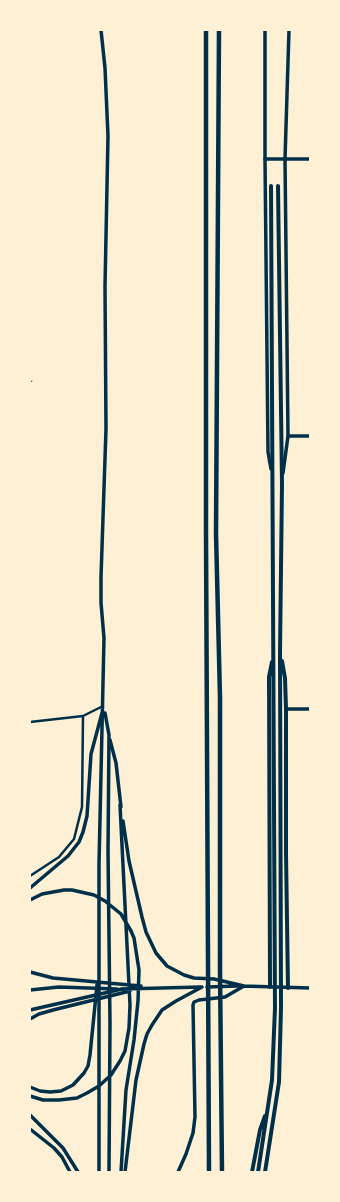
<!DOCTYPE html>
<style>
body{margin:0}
#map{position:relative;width:340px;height:1202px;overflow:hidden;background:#fdf0d5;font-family:"DejaVu Sans",sans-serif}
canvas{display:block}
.frame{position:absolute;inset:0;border:31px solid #fdf0d5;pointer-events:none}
</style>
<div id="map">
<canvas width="340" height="1202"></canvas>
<div class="frame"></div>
</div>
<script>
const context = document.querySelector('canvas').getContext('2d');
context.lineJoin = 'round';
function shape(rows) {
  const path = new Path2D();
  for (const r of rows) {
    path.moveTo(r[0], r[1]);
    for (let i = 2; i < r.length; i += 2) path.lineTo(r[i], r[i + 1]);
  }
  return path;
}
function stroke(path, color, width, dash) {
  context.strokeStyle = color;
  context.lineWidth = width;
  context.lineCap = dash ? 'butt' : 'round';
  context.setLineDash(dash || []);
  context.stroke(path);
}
const service = shape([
 [30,382,32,381]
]);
const minor = shape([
 [30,722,83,716,103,706],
 [30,876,59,857,74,839,82,807,83,716]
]);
const secondary = shape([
 [265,159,310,159],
 [288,436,310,436],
 [286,709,310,709],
 [30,990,59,987,117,989],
 [30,1010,122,989]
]);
const primary = shape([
 [265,30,265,159,268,452,271,469],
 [283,473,288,436,285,159,289,30],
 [105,713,109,735,108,851,110,1023,109,1172],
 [110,740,116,763,121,807],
 [123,821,129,861,142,917,146,932,156,953,167,966,184,975,194,978,214,979,244,986],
 [30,888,68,856,79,842,83,832,87,816,91,754,102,713],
 [30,900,42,894,64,890,72,890,94,895,105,901,121,914,131,931,134,938,139,970,138,1001,134,1040,126,1090,121,1172],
 [30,972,53,978,141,986],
 [243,986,310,988],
 [207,987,237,986],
 [122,989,201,987],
 [30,1019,39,1014,53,1010,130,991],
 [30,1087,40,1091,50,1092,61,1091,73,1085,84,1073,88,1066,90,1055,97,985],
 [30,1096,43,1100,59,1100,77,1098,87,1093,99,1086,111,1075,120,1061,125,1051,129,1028,130,1005,120,805],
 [30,1115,63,1148,78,1172],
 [30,1129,54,1148,62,1157,70,1172],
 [99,1172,99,864,104,638,101,603,101,577,106,429,105,286,108,136,105,68,101,30],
 [125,1172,136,1080,144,1044,147,1034,152,1025,162,1010,176,1001,202,987],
 [178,1172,186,1154,193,1133,195,1117,193,1005,194,1002,199,1000,225,997,244,986]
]);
const trunk = shape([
 [282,661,285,678,286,709,286,853,288,988],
 [270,987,269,677,272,662],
 [252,1172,260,1130,265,1116],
 [258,1172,272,1080,275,1008,271,186],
 [265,1172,279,1082,281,1008,280,652,282,484,278,186]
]);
const motorway = shape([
 [206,30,206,533,209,1172],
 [219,30,216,533,220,698,220,970,222,1172]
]);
stroke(service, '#003049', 1);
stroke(minor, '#003049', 2.5);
stroke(secondary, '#003049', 3.5);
stroke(primary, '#003049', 3.5);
stroke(trunk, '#003049', 4);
stroke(motorway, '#003049', 4.5);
</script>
